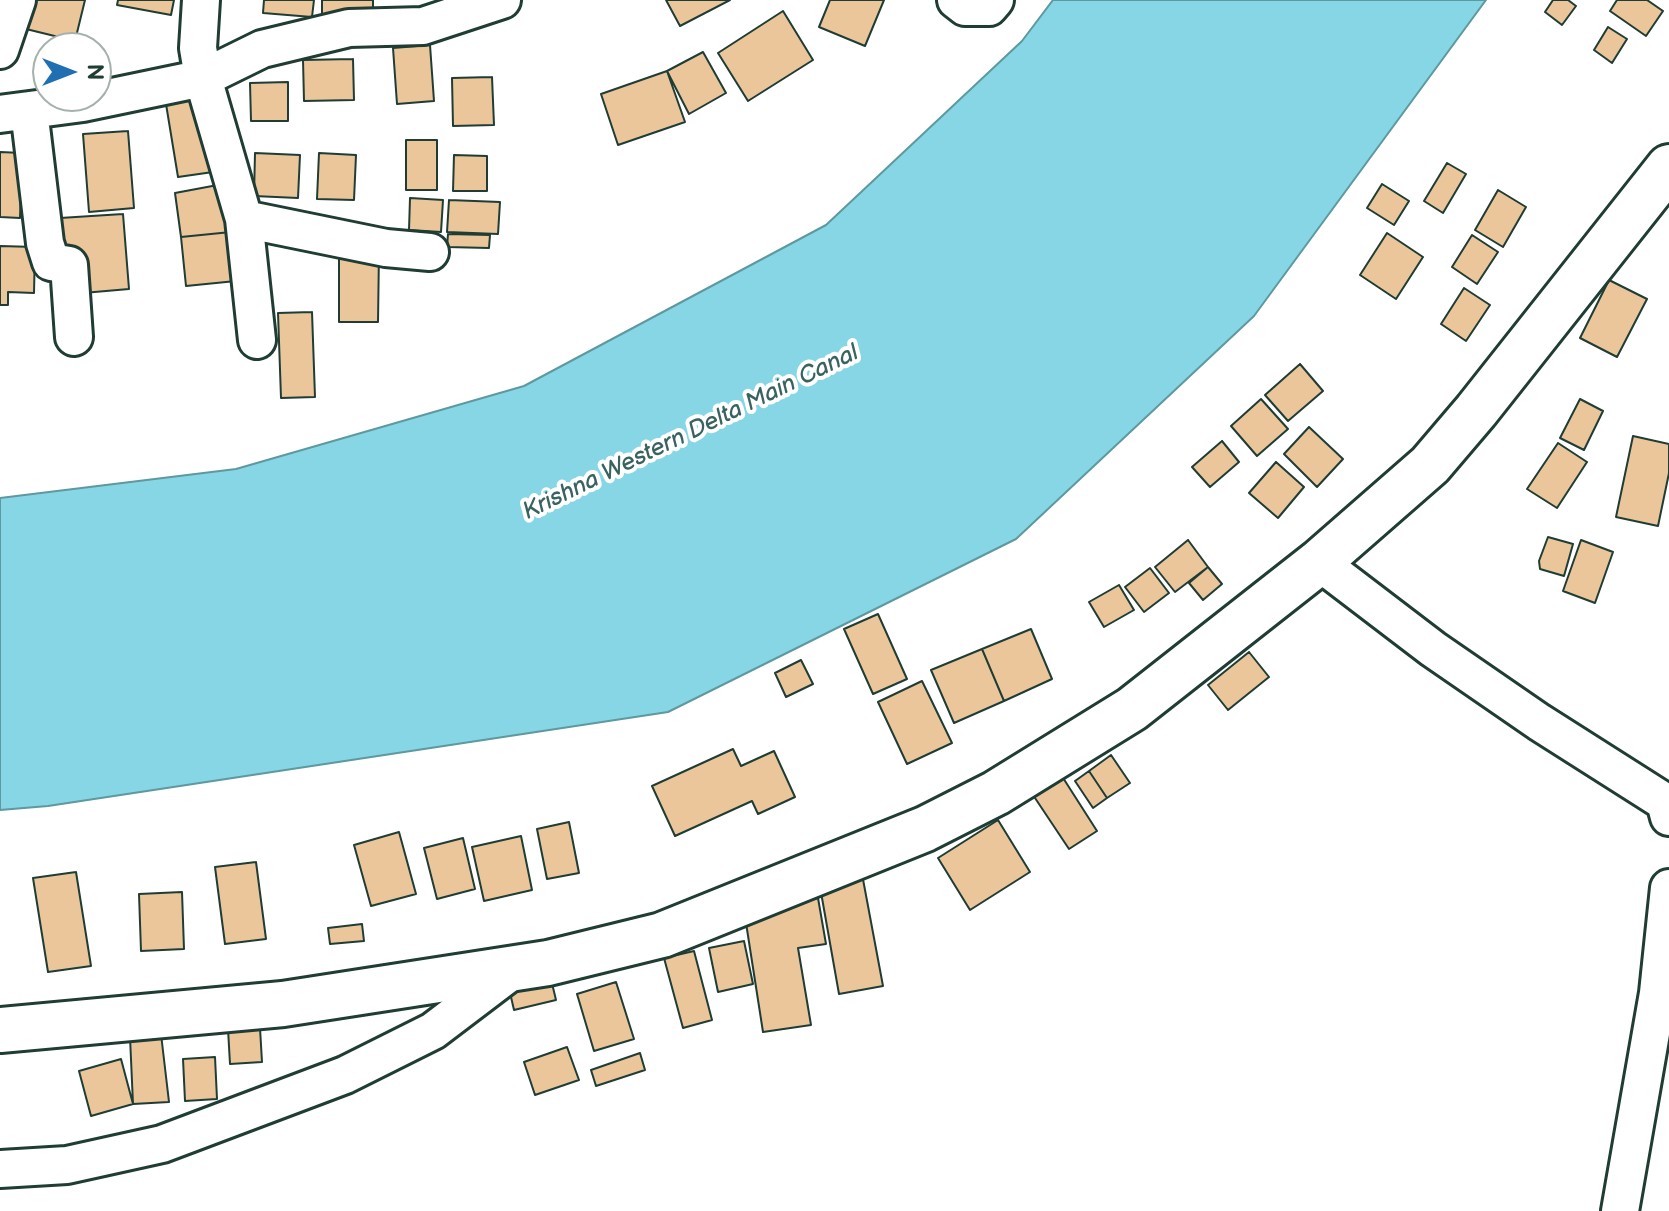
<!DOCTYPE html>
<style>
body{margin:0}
#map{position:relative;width:1669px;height:1211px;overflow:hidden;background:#fff;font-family:"Balsamiq Sans",sans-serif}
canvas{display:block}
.north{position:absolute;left:32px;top:32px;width:80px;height:80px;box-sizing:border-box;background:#fff;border:2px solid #a5b1ae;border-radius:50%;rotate:90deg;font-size:22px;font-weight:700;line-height:32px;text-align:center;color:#1f3d34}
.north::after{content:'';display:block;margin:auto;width:28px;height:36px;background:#1f6fb2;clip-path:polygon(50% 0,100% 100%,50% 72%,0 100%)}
</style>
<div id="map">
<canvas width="1669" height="1211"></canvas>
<div class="north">N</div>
</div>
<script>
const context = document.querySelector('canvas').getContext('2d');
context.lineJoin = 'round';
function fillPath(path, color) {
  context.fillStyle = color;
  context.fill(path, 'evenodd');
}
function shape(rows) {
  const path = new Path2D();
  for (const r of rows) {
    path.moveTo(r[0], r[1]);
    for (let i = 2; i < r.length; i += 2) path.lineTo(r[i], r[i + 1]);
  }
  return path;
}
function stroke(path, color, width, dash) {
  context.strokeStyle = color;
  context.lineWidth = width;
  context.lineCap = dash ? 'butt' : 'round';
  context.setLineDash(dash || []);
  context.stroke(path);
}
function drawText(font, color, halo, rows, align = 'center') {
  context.font = font + ' "Balsamiq Sans",sans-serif';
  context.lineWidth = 8;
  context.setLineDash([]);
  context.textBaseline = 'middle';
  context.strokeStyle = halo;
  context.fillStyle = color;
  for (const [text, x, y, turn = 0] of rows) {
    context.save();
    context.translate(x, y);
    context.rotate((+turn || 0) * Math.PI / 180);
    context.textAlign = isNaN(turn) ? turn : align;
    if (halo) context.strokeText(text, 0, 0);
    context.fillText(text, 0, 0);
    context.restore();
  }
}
const water = shape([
 [1053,0,1486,0,1254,316,1016,539,668,712,48,806,0,810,0,498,236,469,524,386,826,225,1022,41,1053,0]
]);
const building = shape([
 [29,0,85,0,75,41,22,28,29,0],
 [118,0,174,0,171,15,117,5,118,0],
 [264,0,314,0,312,17,263,13,264,0],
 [322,0,373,0,373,19,322,19,322,0],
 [666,0,730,0,680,26,666,0],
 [830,0,884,0,865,46,819,27,830,0],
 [1553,0,1568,0,1576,6,1562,25,1545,12,1553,0],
 [1617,0,1647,0,1663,11,1646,36,1610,11,1617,0],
 [783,11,813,60,748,101,718,53,783,11],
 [1608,27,1627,39,1612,63,1594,50,1608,27],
 [430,45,434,101,397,104,393,48,430,45],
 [703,52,726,93,689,114,667,71,703,52],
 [353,59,354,100,304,101,303,60,353,59],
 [667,71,685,122,618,145,601,94,667,71],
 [492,77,494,125,453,126,452,78,492,77],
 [288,82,288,121,251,121,250,83,288,82],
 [208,97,220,171,178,177,166,104,208,97],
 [128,131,134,208,89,212,83,134,128,131],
 [406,140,437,140,437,190,406,190,406,140],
 [0,152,22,153,20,218,0,217,0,152],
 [255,153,300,155,298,198,254,196,255,153],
 [319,153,356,155,354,200,317,199,319,153],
 [454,155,487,156,487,191,453,191,454,155],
 [1447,163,1466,174,1443,213,1424,201,1447,163],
 [223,184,231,232,181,237,175,193,223,184],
 [1382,184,1409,201,1394,225,1367,208,1382,184],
 [1498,190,1526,207,1503,247,1475,230,1498,190],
 [410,198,443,200,441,232,409,230,410,198],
 [449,200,500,202,498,234,447,232,449,200],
 [123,214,129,289,83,293,63,255,60,218,123,214],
 [231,232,236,281,186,286,181,237,231,232],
 [1387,233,1423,257,1396,299,1360,275,1387,233],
 [448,234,490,235,489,248,447,247,448,234],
 [1472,235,1498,252,1477,284,1452,267,1472,235],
 [0,246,35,247,34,293,8,292,8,305,0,305,0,246],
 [339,251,379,251,378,322,339,322,339,251],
 [1609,280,1647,299,1617,357,1580,338,1609,280],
 [1464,288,1490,305,1466,341,1441,324,1464,288],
 [312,312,315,397,281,398,278,313,312,312],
 [1300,364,1323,391,1288,421,1265,395,1300,364],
 [1261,399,1288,429,1257,456,1231,426,1261,399],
 [1580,399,1603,411,1584,450,1560,438,1580,399],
 [1309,427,1343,459,1317,487,1284,454,1309,427],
 [1633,436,1669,444,1669,473,1658,526,1616,517,1633,436],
 [1222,441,1239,462,1210,487,1192,467,1222,441],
 [1558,443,1587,462,1557,508,1527,489,1558,443],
 [1276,462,1304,487,1278,518,1249,493,1276,462],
 [1548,537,1573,544,1564,576,1540,569,1539,561,1548,537],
 [1188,540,1208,567,1175,592,1155,567,1188,540],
 [1581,540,1613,552,1595,603,1563,591,1581,540],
 [1208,567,1222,584,1203,600,1189,583,1208,567],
 [1150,568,1169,593,1144,612,1125,587,1150,568],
 [1119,585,1134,610,1104,627,1089,602,1119,585],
 [878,614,907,679,873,694,844,629,878,614],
 [1031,629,1052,679,1004,701,982,649,1031,629],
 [982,649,1004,701,954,723,931,670,982,649],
 [1249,652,1269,677,1228,710,1208,685,1249,652],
 [801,660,813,684,786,697,775,673,801,660],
 [922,681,952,743,907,764,878,702,922,681],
 [733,749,741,766,774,751,795,797,758,814,752,801,675,836,652,786,733,749],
 [1111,755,1130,783,1107,798,1089,771,1111,755],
 [1058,770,1097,831,1069,849,1029,789,1058,770],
 [1089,771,1107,798,1093,808,1075,781,1089,771],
 [998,820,1030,872,970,910,938,858,998,820],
 [569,822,579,873,547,879,537,829,569,822],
 [399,832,416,894,371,906,354,845,399,832],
 [521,836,532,890,484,901,472,847,521,836],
 [463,838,475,889,437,899,424,848,463,838],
 [256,862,266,939,225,944,215,867,256,862],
 [76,872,91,966,48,972,33,878,76,872],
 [862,874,883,986,839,994,819,881,862,874],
 [182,892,184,949,141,951,139,894,182,892],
 [818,898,826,944,798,948,811,1025,763,1032,744,910,818,898],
 [362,924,364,941,330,944,328,928,362,924],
 [744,941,753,984,718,992,709,948,744,941],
 [694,951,712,1020,683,1028,664,958,694,951],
 [550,975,556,1000,514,1010,508,984,550,975],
 [616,982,634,1039,594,1051,577,994,616,982],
 [260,1028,262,1062,230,1064,228,1029,260,1028],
 [161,1034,169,1102,133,1104,130,1037,161,1034],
 [567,1047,579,1080,535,1095,524,1062,567,1047],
 [640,1053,645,1070,596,1086,591,1070,640,1053],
 [215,1057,217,1099,185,1101,183,1059,215,1057],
 [121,1059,133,1104,91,1116,79,1071,121,1059]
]);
const minor = shape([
 [201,0,198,48,203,78,244,219,257,340],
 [956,0,965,7,989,7,995,0],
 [0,50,17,0],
 [29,110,45,243,51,262,69,265,74,337],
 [0,114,83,103,203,78,262,49,349,28,423,26,502,0],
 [244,219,386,248,430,252],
 [1319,562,1433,649,1539,722,1665,802,1669,817],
 [0,1169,67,1165,162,1144,345,1075,433,1031,516,968],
 [1620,1211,1658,993,1669,888]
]);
const major = shape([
 [0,1030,283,1004,548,963,662,935,925,829,996,793,1132,709,1319,562,1430,465,1476,411,1669,167]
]);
const waterNames = [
 ["Krishna Western Delta Main Canal",691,433,-26]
];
fillPath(water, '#87d6e5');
stroke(water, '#5d999e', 2);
fillPath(building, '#ebc69b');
stroke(building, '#1f3d34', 2);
stroke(minor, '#1f3d34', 42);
stroke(major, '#1f3d34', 50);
stroke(minor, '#fff', 36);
stroke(major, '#fff', 44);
drawText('italic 24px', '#396360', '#fff', waterNames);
</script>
